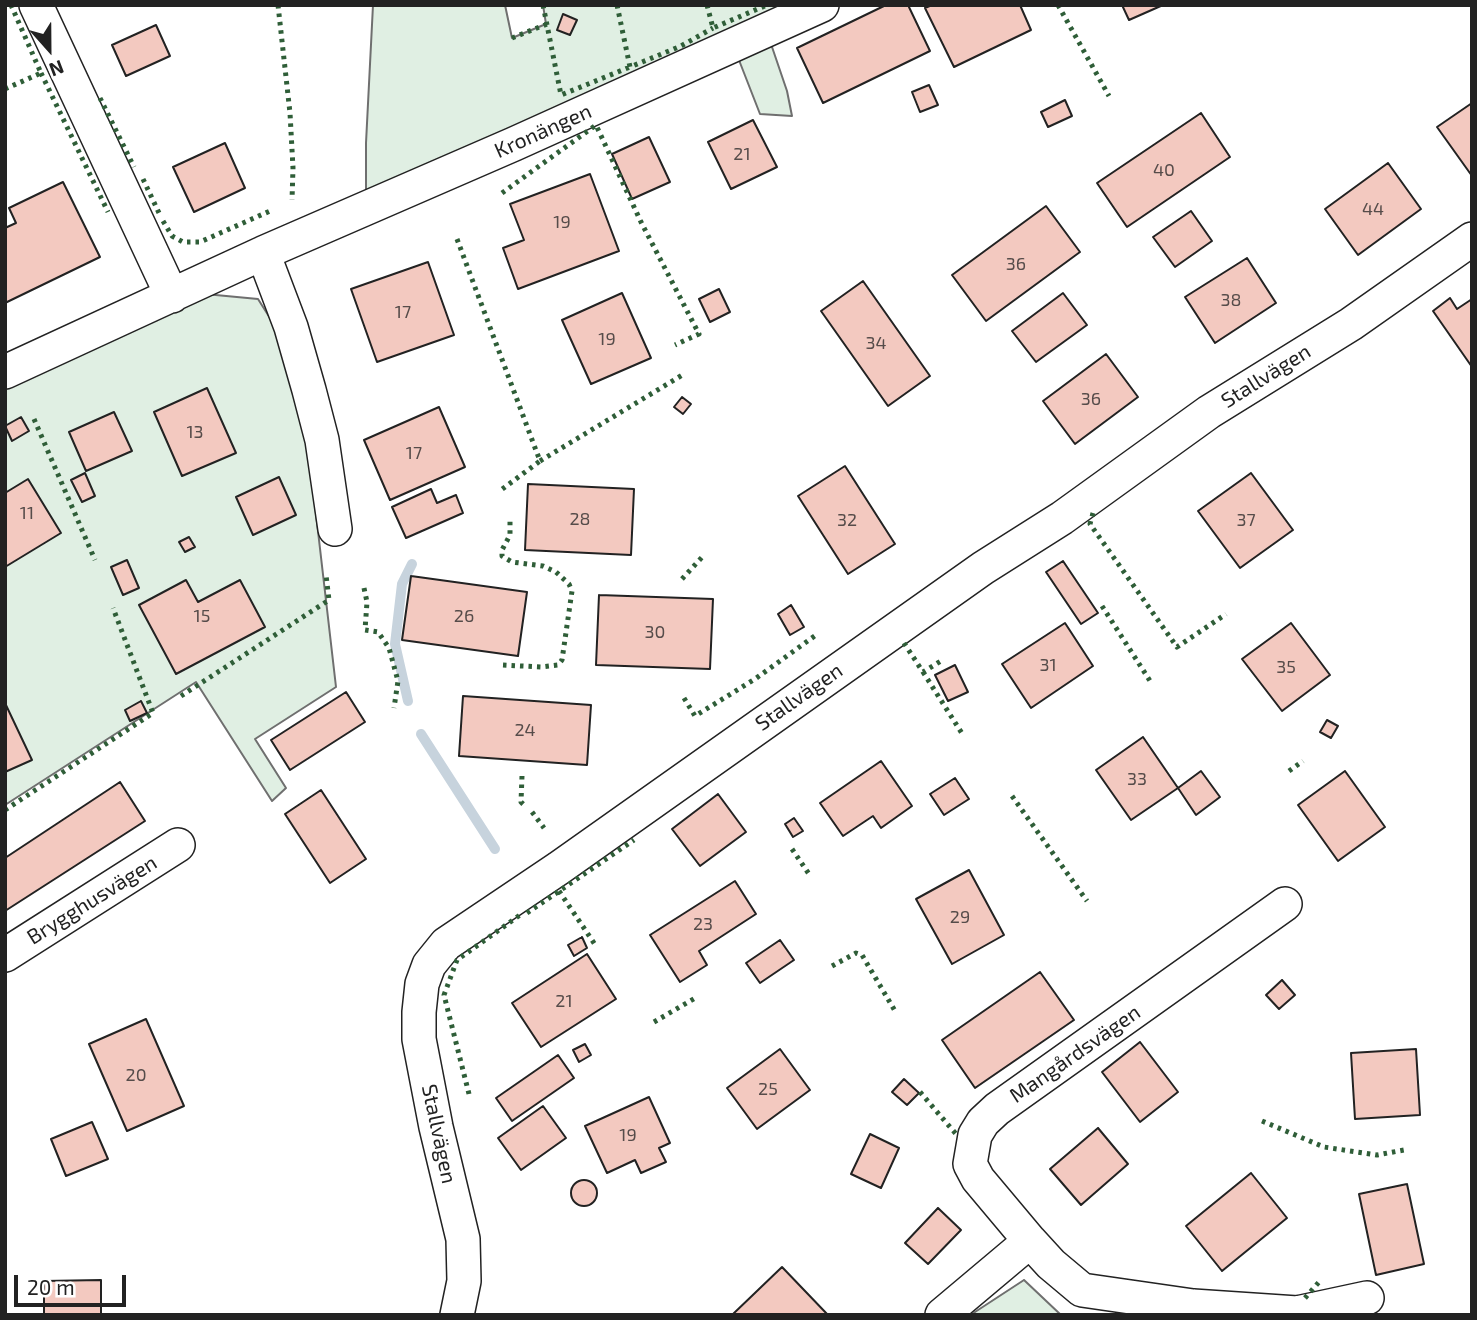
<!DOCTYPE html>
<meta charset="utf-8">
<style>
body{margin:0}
#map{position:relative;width:1477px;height:1320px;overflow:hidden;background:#fff;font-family:"Exo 2",sans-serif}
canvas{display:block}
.frame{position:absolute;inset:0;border:7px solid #222;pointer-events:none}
.north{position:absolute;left:14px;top:14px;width:70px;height:70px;-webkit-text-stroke:5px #fff;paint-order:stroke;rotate:159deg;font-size:19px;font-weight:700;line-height:28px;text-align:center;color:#222}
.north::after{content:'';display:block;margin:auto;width:24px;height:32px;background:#222;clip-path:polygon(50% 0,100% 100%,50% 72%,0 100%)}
.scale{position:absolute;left:14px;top:1275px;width:112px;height:32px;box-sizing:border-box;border:4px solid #222;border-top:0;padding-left:9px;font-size:21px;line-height:24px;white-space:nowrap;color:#222;-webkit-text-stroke:5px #fff;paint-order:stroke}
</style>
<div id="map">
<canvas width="1477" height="1320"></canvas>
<div class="frame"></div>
<div class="north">N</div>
<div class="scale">20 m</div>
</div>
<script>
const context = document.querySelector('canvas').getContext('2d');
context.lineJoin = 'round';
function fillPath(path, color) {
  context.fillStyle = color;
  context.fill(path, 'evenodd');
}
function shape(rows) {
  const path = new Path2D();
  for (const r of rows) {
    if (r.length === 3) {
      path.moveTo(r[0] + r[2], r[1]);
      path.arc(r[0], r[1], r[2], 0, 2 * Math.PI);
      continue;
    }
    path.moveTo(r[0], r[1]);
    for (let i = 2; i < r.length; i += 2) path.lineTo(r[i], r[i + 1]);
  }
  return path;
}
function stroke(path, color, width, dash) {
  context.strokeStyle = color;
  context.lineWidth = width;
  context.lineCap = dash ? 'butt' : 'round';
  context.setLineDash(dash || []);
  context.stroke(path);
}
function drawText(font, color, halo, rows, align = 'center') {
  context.font = font + ' "Exo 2",sans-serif';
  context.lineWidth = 5;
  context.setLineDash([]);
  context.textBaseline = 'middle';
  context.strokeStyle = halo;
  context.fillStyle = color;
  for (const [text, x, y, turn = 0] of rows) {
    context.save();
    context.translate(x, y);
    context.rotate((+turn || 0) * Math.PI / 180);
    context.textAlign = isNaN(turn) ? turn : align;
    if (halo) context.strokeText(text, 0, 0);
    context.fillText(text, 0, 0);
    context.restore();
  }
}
const green = shape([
 [373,5,505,5,512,38,546,24,543,5,796,5,366,202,366,143,373,5],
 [771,44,787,91,792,116,760,114,737,55,771,44],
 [205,294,258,299,287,345,310,462,336,687,255,739,286,788,272,801,196,682,5,805,5,383,205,294],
 [1024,1280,1061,1315,972,1315,975,1312,1024,1280]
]);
const stream = shape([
 [408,701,395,644,402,584,412,564],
 [421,734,495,849]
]);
const building = shape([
 [886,5,908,5,930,51,823,103,797,48,886,5],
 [932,5,1020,5,1031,30,954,67,925,8,932,5],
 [1122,5,1163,5,1129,20,1122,5],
 [563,14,577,20,570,35,557,30,563,14],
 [156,25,170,56,126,76,112,45,156,25],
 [929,85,938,105,920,112,912,92,929,85],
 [1065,100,1072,116,1048,127,1041,112,1065,100],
 [1472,103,1472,176,1437,127,1472,103],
 [1201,113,1230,157,1127,227,1097,183,1201,113],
 [753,120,777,167,731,189,708,142,753,120],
 [649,137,670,182,632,199,612,154,649,137],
 [225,143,245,188,194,212,173,167,225,143],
 [1388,163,1421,209,1358,255,1325,209,1388,163],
 [590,174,619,251,518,289,503,248,524,240,510,204,590,174],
 [63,182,100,257,5,303,5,228,16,223,9,208,63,182],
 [1046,206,1080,252,986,321,952,275,1046,206],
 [1191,211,1212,241,1175,267,1153,237,1191,211],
 [1247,258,1276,303,1215,343,1185,297,1247,258],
 [428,262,454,335,377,362,351,289,428,262],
 [863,281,930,376,888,406,821,311,863,281],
 [719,289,730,312,710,322,699,299,719,289],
 [622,293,651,358,591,384,562,320,622,293],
 [1063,293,1087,325,1036,362,1012,331,1063,293],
 [1450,298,1457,309,1472,299,1472,367,1433,311,1450,298],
 [1106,354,1138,397,1075,444,1043,401,1106,354],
 [207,388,236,453,182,476,154,412,207,388],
 [682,397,691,404,683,414,674,407,682,397],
 [439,407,465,467,390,500,364,440,439,407],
 [114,412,132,451,86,471,69,432,114,412],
 [21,417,29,431,12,441,5,426,21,417],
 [845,466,895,544,848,574,798,496,845,466],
 [85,473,95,496,82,502,71,480,85,473],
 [1251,473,1293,530,1240,568,1198,511,1251,473],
 [279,477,296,515,253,535,236,497,279,477],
 [28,479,61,533,5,567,5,493,28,479],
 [528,484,634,489,631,555,525,550,528,484],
 [431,489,437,503,456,495,463,513,406,538,392,507,431,489],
 [189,537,195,547,185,552,179,542,189,537],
 [127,560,139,588,123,595,111,567,127,560],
 [1063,561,1098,613,1081,624,1046,572,1063,561],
 [411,576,527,592,518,656,402,640,411,576],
 [186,580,198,602,240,580,265,627,176,674,139,605,186,580],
 [599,595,713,599,710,669,596,665,599,595],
 [791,605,804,627,790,635,778,614,791,605],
 [1065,623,1093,666,1031,708,1002,664,1065,623],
 [1291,623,1330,675,1282,711,1242,659,1291,623],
 [955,665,968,692,948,701,935,675,955,665],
 [346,692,365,722,290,770,271,740,346,692],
 [463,696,591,705,587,765,459,756,463,696],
 [141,701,147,713,130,721,125,710,141,701],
 [5,703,32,760,5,772,5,703],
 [1327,720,1338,726,1331,738,1320,732,1327,720],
 [1143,737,1178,788,1131,820,1096,770,1143,737],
 [881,761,912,806,881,828,873,816,843,836,820,803,881,761],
 [1201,771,1220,797,1196,815,1178,788,1201,771],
 [1345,771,1385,827,1338,861,1298,805,1345,771],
 [955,778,969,799,944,815,930,794,955,778],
 [120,782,145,821,5,911,5,858,120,782],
 [321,790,366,859,330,883,285,814,321,790],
 [718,794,746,832,700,866,672,829,718,794],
 [794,818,803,831,793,837,785,824,794,818],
 [969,870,1004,935,952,964,916,899,969,870],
 [735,881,756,914,699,951,707,965,680,982,650,935,735,881],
 [582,937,587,948,574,956,568,945,582,937],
 [780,940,794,960,760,983,746,963,780,940],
 [587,954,616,999,541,1047,512,1003,587,954],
 [1040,972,1074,1020,975,1088,942,1040,1040,972],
 [1282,980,1295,995,1279,1009,1266,995,1282,980],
 [146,1019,184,1106,127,1131,89,1044,146,1019],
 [1140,1042,1178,1092,1140,1122,1102,1072,1140,1042],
 [585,1044,591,1055,579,1062,573,1050,585,1044],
 [780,1049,810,1090,757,1129,727,1088,780,1049],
 [1416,1049,1420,1115,1355,1119,1351,1053,1416,1049],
 [558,1055,574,1078,512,1121,496,1098,558,1055],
 [904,1079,919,1093,907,1105,892,1092,904,1079],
 [649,1097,670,1143,659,1148,666,1162,641,1173,635,1160,607,1173,585,1126,649,1097],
 [543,1106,566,1138,521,1170,498,1138,543,1106],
 [92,1122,108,1159,66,1176,51,1139,92,1122],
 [1098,1128,1128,1164,1081,1205,1050,1169,1098,1128],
 [870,1134,899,1148,881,1188,851,1174,870,1134],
 [1251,1173,1287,1218,1222,1271,1186,1226,1251,1173],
 [584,1193,13],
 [1407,1184,1424,1264,1376,1275,1359,1194,1407,1184],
 [938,1208,961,1230,928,1264,905,1243,938,1208],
 [782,1267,828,1315,732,1315,782,1267],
 [101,1280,101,1315,44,1315,44,1281,101,1280]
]);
const minor = shape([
 [36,5,172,296],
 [263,253,291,327,309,390,322,440,335,529],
 [5,372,263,253,514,144,822,5],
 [5,955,178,845],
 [1030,1241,1051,1264,1082,1290,1193,1306,1297,1313,1367,1298],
 [457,1315,464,1281,463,1239,436,1127,419,1039,419,1012,422,984,429,965,446,944,559,868,983,568,1062,518,1209,412,1351,324,1472,239],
 [942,1315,1030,1241,978,1179,970,1164,975,1135,983,1122,997,1109,1285,904]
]);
const hedge = shape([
 [278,5,290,113,293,168,292,200],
 [543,5,561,95,630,67],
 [617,5,630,67,681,46,713,28],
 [707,5,713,28,767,5],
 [1058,5,1109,96],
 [512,38,547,24],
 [41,73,108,212],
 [5,89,41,73,11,5],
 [100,98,134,167],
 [143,179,159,213],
 [502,193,596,125,641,222,699,334,675,345],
 [163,221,172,236,183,242,200,242,270,211],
 [457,239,540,461,501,490],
 [34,419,95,560],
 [540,461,684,374],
 [1093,513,1090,524,1177,647,1226,614],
 [682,579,704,555],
 [364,588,367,602,365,630,378,632,389,648,398,681,394,708],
 [1102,606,1152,684],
 [904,643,923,672,941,661],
 [503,665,541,667,558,665,562,660,572,591,569,584,556,572,543,566,512,562,502,556,502,550,510,535,510,520],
 [923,672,963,735],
 [181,696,329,600,326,575],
 [684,698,695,716,755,679,816,635],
 [1289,771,1303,761],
 [522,776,521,802,526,807],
 [1012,796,1087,901],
 [5,810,153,713,113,608],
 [532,812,544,828],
 [792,849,811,877],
 [559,891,596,946],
 [527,913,634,840],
 [832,966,856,953,862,955,895,1011],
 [654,1022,697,997],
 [920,1092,956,1134],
 [469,1094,444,995,457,960,520,915],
 [1262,1121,1324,1147,1377,1155,1404,1150],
 [1305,1298,1319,1282]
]);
const numberNames = [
 ["21",742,154],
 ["40",1164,170],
 ["44",1373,209],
 ["19",562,222],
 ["36",1016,264],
 ["38",1231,300],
 ["17",403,312],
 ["19",607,339],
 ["34",876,343],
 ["36",1091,399],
 ["13",195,432],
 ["17",414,453],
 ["11",27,513],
 ["28",580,519],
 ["32",847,520],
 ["37",1246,520],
 ["15",202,616],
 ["26",464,616],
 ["30",655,632],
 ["31",1048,665],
 ["35",1286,667],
 ["24",525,730],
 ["33",1137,779],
 ["29",960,917],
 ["23",703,924],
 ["21",564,1001],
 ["20",136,1075],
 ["25",768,1089],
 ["19",628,1135]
];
const streetNames = [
 ["Kronängen",543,131,-24],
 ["Stallvägen",1266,376,-32],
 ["Stallvägen",799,697,-35],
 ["Brygghusvägen",92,900,-32],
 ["Mangårdsvägen",1075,1054,-35],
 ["Stallvägen",439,1134,78]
];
fillPath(green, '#e0efe3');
stroke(green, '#6f6f6f', 2);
stroke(stream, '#c7d3dd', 10);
fillPath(building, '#f3c9c0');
stroke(building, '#222', 2);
stroke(minor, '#222', 36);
stroke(minor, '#fff', 33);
stroke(hedge, '#2f5e38', 5, [3.5, 5]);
drawText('18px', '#564c4a', null, numberNames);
drawText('21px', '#222', '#fff', streetNames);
</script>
